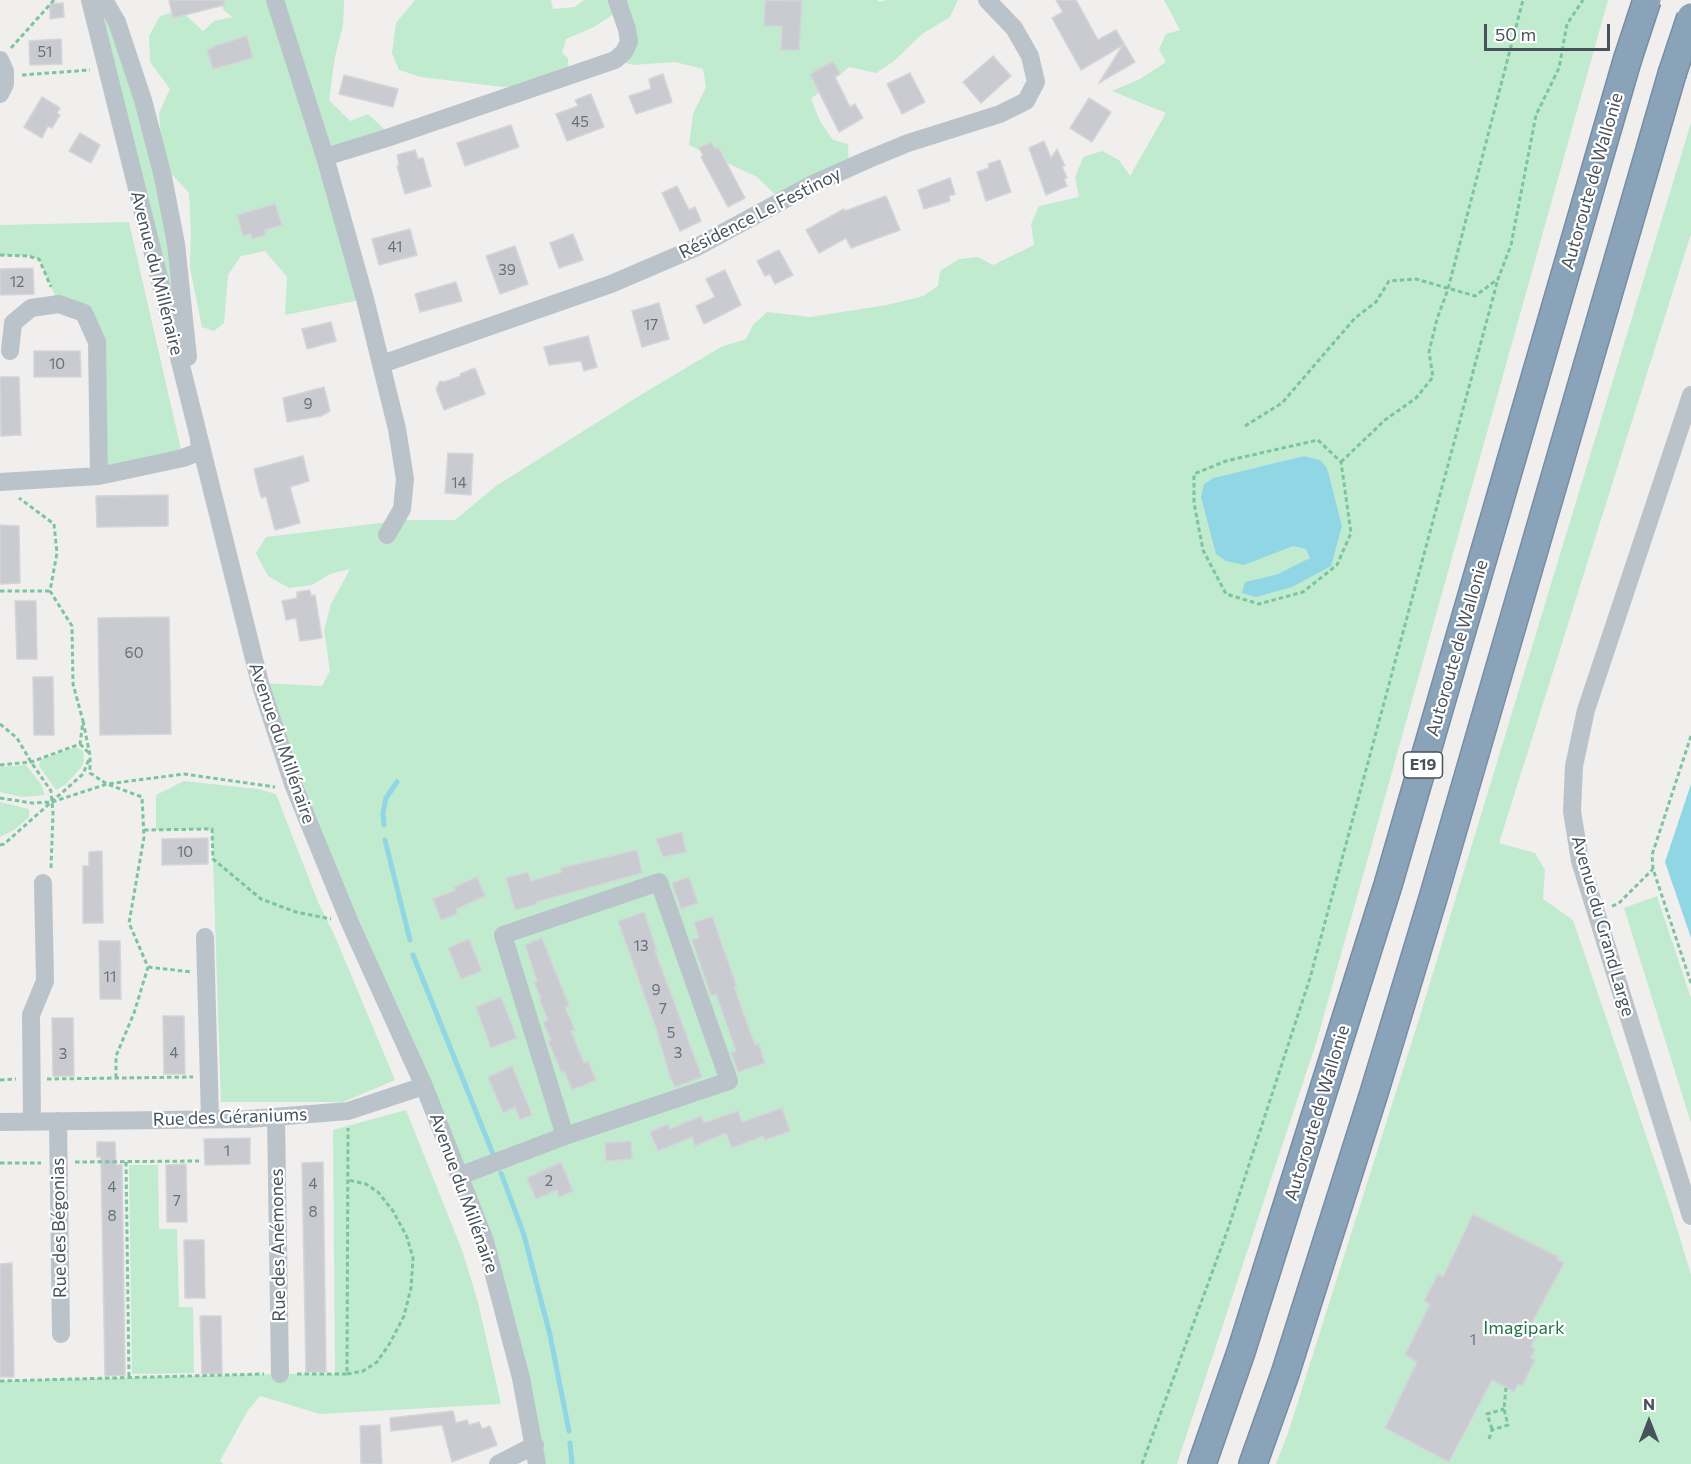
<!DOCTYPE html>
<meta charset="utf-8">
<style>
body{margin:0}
#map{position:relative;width:1691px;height:1464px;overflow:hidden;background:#f1eeee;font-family:Commissioner,sans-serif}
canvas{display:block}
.north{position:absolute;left:1619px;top:1392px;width:60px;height:60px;-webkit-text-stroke:4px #fff;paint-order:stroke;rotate:0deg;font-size:16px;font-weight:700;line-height:24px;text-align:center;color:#48525a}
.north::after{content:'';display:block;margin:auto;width:21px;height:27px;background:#48525a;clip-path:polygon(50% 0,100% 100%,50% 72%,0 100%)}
.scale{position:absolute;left:1484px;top:24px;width:126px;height:27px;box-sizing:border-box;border:3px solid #48525a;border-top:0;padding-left:8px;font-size:18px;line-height:21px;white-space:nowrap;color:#48525a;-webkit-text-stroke:4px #fff;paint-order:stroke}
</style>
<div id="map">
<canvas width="1691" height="1464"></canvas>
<div class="north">N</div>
<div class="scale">50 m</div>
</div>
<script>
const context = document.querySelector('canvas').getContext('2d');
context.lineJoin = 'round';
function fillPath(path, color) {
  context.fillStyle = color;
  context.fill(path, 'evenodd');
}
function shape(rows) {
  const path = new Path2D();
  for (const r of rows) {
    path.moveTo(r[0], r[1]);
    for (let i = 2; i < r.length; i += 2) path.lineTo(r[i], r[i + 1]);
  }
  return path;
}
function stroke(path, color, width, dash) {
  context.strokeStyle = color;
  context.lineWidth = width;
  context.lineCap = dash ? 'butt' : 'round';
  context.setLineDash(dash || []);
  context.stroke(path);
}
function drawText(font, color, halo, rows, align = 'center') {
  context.font = font + ' Commissioner,sans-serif';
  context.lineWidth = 4.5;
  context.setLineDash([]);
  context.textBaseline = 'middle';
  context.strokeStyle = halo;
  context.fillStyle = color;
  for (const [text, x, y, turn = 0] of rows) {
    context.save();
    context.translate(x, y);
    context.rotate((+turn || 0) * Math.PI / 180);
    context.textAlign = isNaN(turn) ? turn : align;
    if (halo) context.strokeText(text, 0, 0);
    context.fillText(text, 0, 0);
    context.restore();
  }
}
const green = shape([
 [90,0,104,0,143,100,185,335,201,451],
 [219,0,344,0,343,26,335,57,329,100,350,121,368,114,392,136,325,157,365,299,285,315,287,277,265,251,241,256,228,275,224,323,214,331,202,327,190,268,191,231,189,193,170,172,161,141,159,113,170,89,150,62,149,36,160,16,180,10,203,31,214,21,232,17,223,9],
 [415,0,551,0,553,9,575,7,584,0,877,0,879,2,887,0,958,0,950,17,922,34,894,61,876,73,849,67,811,99,820,121,833,140,848,144,849,168,782,201,757,177,689,145,693,114,706,87,703,69,675,62,633,65,615,60,624,52,620,10,594,27,566,39,562,53,568,58,569,76,537,86,503,87,421,77,399,70,392,53,396,23],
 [1164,0,1608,0,1317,1040,1177,1464,537,1464,503,1305,260,683,322,686,330,671,324,630,331,604,350,569,330,574,312,585,289,588,268,576,256,553,266,537,405,520,455,520,496,486,639,396,721,347,746,339,753,325,767,312,810,317,887,305,923,296,938,286,940,271,959,259,978,257,993,265,1034,245,1031,224,1039,206,1079,197,1075,178,1083,157,1102,151,1119,160,1130,176,1166,113,1112,91,1140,79,1166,62,1159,49,1166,34,1180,30],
 [1304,456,1320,460,1331,566,1245,582,1278,574,1298,565,1310,558,1307,549,1293,546,1204,484,1213,478],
 [1691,123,1691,234,1499,843,1535,853,1545,870,1543,899,1573,920,1671,1209,1691,1275,1691,1464,1276,1464,1289,1430,1419,1019],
 [129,222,183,458,99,476,97,342,84,313,59,304,39,259,28,256,0,255,0,225],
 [76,747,83,751,84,761,81,768,66,784,56,790,39,766,40,760],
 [26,765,41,784,45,795,22,797,0,792,0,767],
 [184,781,258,789,276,794,318,902,334,934,395,1080,343,1102,221,1102,212,829,156,830,156,795],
 [0,802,29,809,29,817,14,830,0,837],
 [1657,896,1691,998,1691,1123,1624,908],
 [406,1110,462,1250,478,1302,501,1404,320,1414,260,1396,248,1410,220,1461,224,1464,0,1464,0,1381,280,1374,335,1374,333,1130],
 [129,1165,158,1165,159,1229,177,1229,179,1307,193,1307,194,1373,132,1374]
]);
const water = shape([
 [1304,456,1320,460,1327,468,1342,526,1331,566,1292,587,1256,597,1242,593,1245,582,1278,574,1310,558,1306,549,1293,546,1244,565,1226,561,1216,554,1201,497,1204,484,1213,478],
 [1691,784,1691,938,1665,862]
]);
const stream = shape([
 [384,825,383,813,386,798,397,782],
 [385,840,410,940],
 [413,955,493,1154],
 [501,1173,524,1235,550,1335,569,1431],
 [570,1443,572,1464]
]);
const building = shape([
 [169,0,224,0,224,5,173,18,169,0],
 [765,0,802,1,799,50,781,50,782,26,764,26,765,0],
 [1056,0,1076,0,1098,40,1116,30,1135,62,1099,83,1123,45,1081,70,1052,18,1063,12,1056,0],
 [63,3,64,17,50,19,50,4,63,3],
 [247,36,253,58,213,69,207,50,214,47,214,46,247,36],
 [61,39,62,64,30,65,29,41,61,39],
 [993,56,1011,76,981,103,963,82,993,56],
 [833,61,840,74,835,77,850,107,855,104,863,118,839,132,810,74,833,61],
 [910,73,925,102,902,114,887,84,910,73],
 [663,74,672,102,636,114,629,96,651,89,649,79,663,74],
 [344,75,398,89,393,107,339,94,344,75],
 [591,94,604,127,567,141,556,114,578,106,575,100,591,94],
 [42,97,60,108,57,113,60,115,52,128,48,126,42,138,24,127,42,97],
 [1089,98,1111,112,1092,142,1070,128,1089,98],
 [511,125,519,147,465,166,457,143,511,125],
 [80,133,100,145,91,163,69,151,80,133],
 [1044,141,1051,158,1057,149,1065,166,1062,167,1067,178,1064,179,1067,186,1046,195,1029,148,1044,141],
 [711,142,715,149,718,147,745,198,728,207,701,157,703,155,699,148,711,142],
 [415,150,418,159,423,158,431,186,405,194,397,166,399,165,397,155,415,150],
 [1000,160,1011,192,986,201,977,172,989,168,988,164,1000,160],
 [950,178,955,194,949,196,950,201,924,209,918,190,950,178],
 [677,186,689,210,695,207,701,221,680,231,662,193,677,186],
 [886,196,900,230,851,248,846,238,819,253,806,230,844,209,845,211,886,196],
 [275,204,282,225,265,230,266,235,252,239,251,234,243,236,237,215,275,204],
 [410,229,417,255,379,265,372,239,410,229],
 [573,234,583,260,559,268,550,243,573,234],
 [515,246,528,284,500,294,486,256,515,246],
 [779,250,793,275,775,284,770,274,765,276,757,261,779,250],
 [33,268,34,294,0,295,0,269,33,268],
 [725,270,741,305,704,324,696,306,715,297,706,279,725,270],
 [456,282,462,301,420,312,415,294,456,282],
 [659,303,669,339,642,347,632,311,659,303],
 [331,322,336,341,307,349,302,329,331,322],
 [588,336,597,367,584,371,581,361,549,365,544,347,588,336],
 [34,351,80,351,81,377,34,377,34,351],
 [475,368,485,394,444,410,436,389,440,381,444,382,461,376,460,374,475,368],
 [0,377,19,377,21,435,1,436,0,377],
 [324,387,330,411,321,416,287,422,283,398,324,387],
 [448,453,473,454,471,495,445,493,448,453],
 [303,456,309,481,290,487,300,523,275,530,266,496,262,498,260,494,254,469,303,456],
 [168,495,168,526,97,527,96,496,168,495],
 [0,525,19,526,20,583,0,584,0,525],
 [310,590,311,596,315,595,322,638,300,641,296,618,286,620,282,601,297,598,297,592,310,590],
 [15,601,36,601,37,659,17,659,15,601],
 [169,617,171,734,100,735,98,618,169,617],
 [33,677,53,677,54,735,34,735,33,677],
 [682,832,686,852,663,857,656,839,682,832],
 [208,838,208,864,162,865,162,839,208,838],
 [637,850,642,873,536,902,537,904,515,910,506,878,528,872,531,881,562,872,561,868,637,850],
 [102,851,103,923,83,923,83,866,89,866,89,852,102,851],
 [477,877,485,896,456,909,457,914,441,920,433,899,456,890,454,887,477,877],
 [689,877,698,903,681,909,672,883,689,877],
 [644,912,657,951,655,951,702,1077,675,1087,670,1077,656,1028,618,921,644,912],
 [712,916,737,987,734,987,755,1045,759,1044,765,1063,738,1072,731,1053,736,1051,716,994,711,996,692,940,699,938,694,923,712,916],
 [542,938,569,1006,565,1007,575,1030,571,1031,584,1063,588,1061,596,1080,572,1090,564,1071,562,1073,548,1041,551,1040,543,1022,548,1020,539,998,541,998,534,982,537,981,525,945,542,938],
 [469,939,482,971,461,979,448,948,469,939],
 [99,941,120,941,121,999,100,999,99,941],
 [501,997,517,1038,491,1048,476,1007,501,997],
 [163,1016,184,1016,185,1074,164,1074,163,1016],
 [52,1018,73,1018,74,1076,53,1076,52,1018],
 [512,1066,532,1115,520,1120,515,1107,503,1113,488,1077,512,1066],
 [782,1108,790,1131,765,1140,763,1136,732,1148,726,1133,695,1146,692,1137,658,1151,650,1132,668,1124,670,1129,701,1116,704,1123,738,1111,742,1122,782,1108],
 [250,1138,250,1164,205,1165,204,1139,250,1138],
 [631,1141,632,1159,606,1161,605,1143,631,1141],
 [97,1142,115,1142,116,1165,122,1165,125,1375,105,1376,101,1157,97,1157,97,1142],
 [323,1162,326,1372,306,1372,302,1163,323,1162],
 [561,1162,573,1191,559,1197,557,1190,536,1199,527,1178,561,1162],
 [186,1164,187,1222,167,1222,166,1165,186,1164],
 [1473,1214,1559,1257,1557,1259,1564,1263,1529,1328,1538,1333,1531,1346,1535,1349,1531,1358,1535,1360,1522,1386,1518,1384,1514,1392,1492,1380,1449,1462,1385,1428,1417,1362,1405,1355,1430,1304,1424,1301,1438,1274,1443,1277,1473,1214],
 [184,1240,204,1240,205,1298,185,1298,184,1240],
 [12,1263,14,1377,0,1377,0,1264,12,1263],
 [200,1316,221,1316,222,1373,202,1374,200,1316],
 [453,1411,456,1423,467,1420,469,1425,479,1422,482,1429,490,1426,497,1445,452,1462,442,1425,391,1431,390,1418,453,1411],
 [380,1425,382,1464,361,1464,360,1426,380,1425]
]);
const path = shape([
 [11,48,54,0],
 [22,75,90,70],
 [0,255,28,256,39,259,51,287],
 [1245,426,1282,403,1355,318,1376,302,1389,281,1416,279,1475,296,1498,279,1511,245,1536,115,1559,68,1567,24,1583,0],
 [1318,440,1341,462,1351,533,1337,565,1303,592,1259,604,1226,594,1203,550,1194,503,1194,474,1226,461,1318,440],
 [1341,462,1385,420,1416,398,1433,377,1429,352,1437,319,1448,289,1523,0],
 [0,591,50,591],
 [83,721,90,755,90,773,107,784,142,797,144,837,129,923,148,967,134,1013,116,1056,116,1078],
 [0,724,17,738,31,762,51,791,53,813,51,868],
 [1691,736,1652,855,1653,869,1691,983],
 [80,744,89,753],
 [0,765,31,762,80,744,83,721,73,684,72,626,50,591,57,553,54,524,19,498],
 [0,798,32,803,52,802,107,784,184,774,275,787],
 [144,830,212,829,213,859,261,899,296,912,331,919],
 [0,845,4,844,83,774,89,759],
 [1612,906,1618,904,1653,869],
 [148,967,191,972],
 [47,1079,193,1077],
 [0,1080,16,1079],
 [75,1162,199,1161],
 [126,1162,129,1377],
 [0,1163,41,1163],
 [297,1374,347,1374,348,1128],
 [347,1374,363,1371,377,1362,390,1343,404,1316,411,1288,413,1258,407,1237,393,1211,378,1192,366,1184,348,1180],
 [0,1381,264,1374],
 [1492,1429,1487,1414,1504,1409],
 [1489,1439,1492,1430,1508,1425,1504,1409,1506,1388],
 [1142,1464,1228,1229,1310,978,1498,279]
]);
const minor = shape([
 [90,0,260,683,293,784,350,923,424,1086,485,1241,521,1378,537,1464],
 [104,0,117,22,143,100,163,177,176,244,188,357],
 [275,0,325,157,365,299,397,429,405,479,402,509,387,535],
 [0,60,5,71,5,84,0,94],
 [325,157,387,138,615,60,624,52,629,42,627,29,617,0],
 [10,351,13,323,31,308,59,304,84,313,97,342,99,476],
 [382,364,611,284,695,248,813,184,869,159,908,143,1000,114,1026,101,1036,82,1030,56,1014,28,987,0],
 [1691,395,1586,710,1574,766,1572,811,1580,861,1691,1216],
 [0,482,99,476,183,458,201,451,199,441],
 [205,937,210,1119],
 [276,1117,280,1374],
 [32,1121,31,1015,45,981,43,883],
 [58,1121,61,1334],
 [0,1122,249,1119,348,1111,424,1086],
 [459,1176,565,1136,729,1081,659,882,503,935,565,1136],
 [498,1464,535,1445]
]);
const highway = shape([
 [1202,1464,1241,1352,1388,885,1627,61],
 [1253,1464,1285,1374,1374,1093,1433,898,1672,74]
]);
const highwayBridge = shape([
 [1627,61,1647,0],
 [1672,74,1691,17]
]);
const numberNames = [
 ["51",45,52],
 ["45",580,122],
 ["41",395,247],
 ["39",507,270],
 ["12",17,282],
 ["17",651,325],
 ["10",57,364],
 ["9",308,404],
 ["14",459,483],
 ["60",134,653],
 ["10",185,852],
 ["13",641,946],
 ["11",110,977],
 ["9",656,990],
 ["7",663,1009],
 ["5",671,1033],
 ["4",174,1053],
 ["3",678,1053],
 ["3",63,1054],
 ["1",227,1151],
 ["2",549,1181],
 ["4",313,1184],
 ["4",112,1187],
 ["7",177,1201],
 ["8",313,1212],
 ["8",112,1216],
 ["1",1473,1340]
];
const shields = [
 [1423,765,39]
];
const shieldNames = [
 ["E19",1423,765]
];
const streetNames = [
 ["Autoroute de Wallonie",1592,181,-74],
 ["Résidence Le Festinoy",760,213,-27],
 ["Avenue du Millénaire",157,273,76],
 ["Autoroute de Wallonie",1457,648,-74],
 ["Avenue du Millénaire",282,743,71],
 ["Avenue du Grand Large",1603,926,74],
 ["Autoroute de Wallonie",1317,1113,-73],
 ["Rue des Géraniums",230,1117,-2],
 ["Avenue du Millénaire",464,1193,70],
 ["Rue des Bégonias",59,1228,-91],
 ["Rue des Anémones",278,1245,-91]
];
const parkNames = [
 ["Imagipark",1524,1328]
];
fillPath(green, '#c0ebcf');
fillPath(water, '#91d6e4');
stroke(stream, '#91d6e4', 5);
fillPath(building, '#c9cbd0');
stroke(building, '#d3d5d9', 1.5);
stroke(highway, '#768ea4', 30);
stroke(path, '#7bc59e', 3, [4.5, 3]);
stroke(minor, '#bbc3ca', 18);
stroke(highway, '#8aa3b9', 27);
stroke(highwayBridge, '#768ea4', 30, []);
stroke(highwayBridge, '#8aa3b9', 27);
drawText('15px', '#687078', null, numberNames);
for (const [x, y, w] of shields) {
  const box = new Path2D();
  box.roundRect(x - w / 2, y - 13, w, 26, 4.5);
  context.fillStyle = '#fff';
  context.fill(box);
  stroke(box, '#48525a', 1.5);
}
drawText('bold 16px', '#48525a', null, shieldNames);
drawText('18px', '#48525a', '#fff', streetNames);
drawText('18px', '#1f7546', '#fff', parkNames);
</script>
